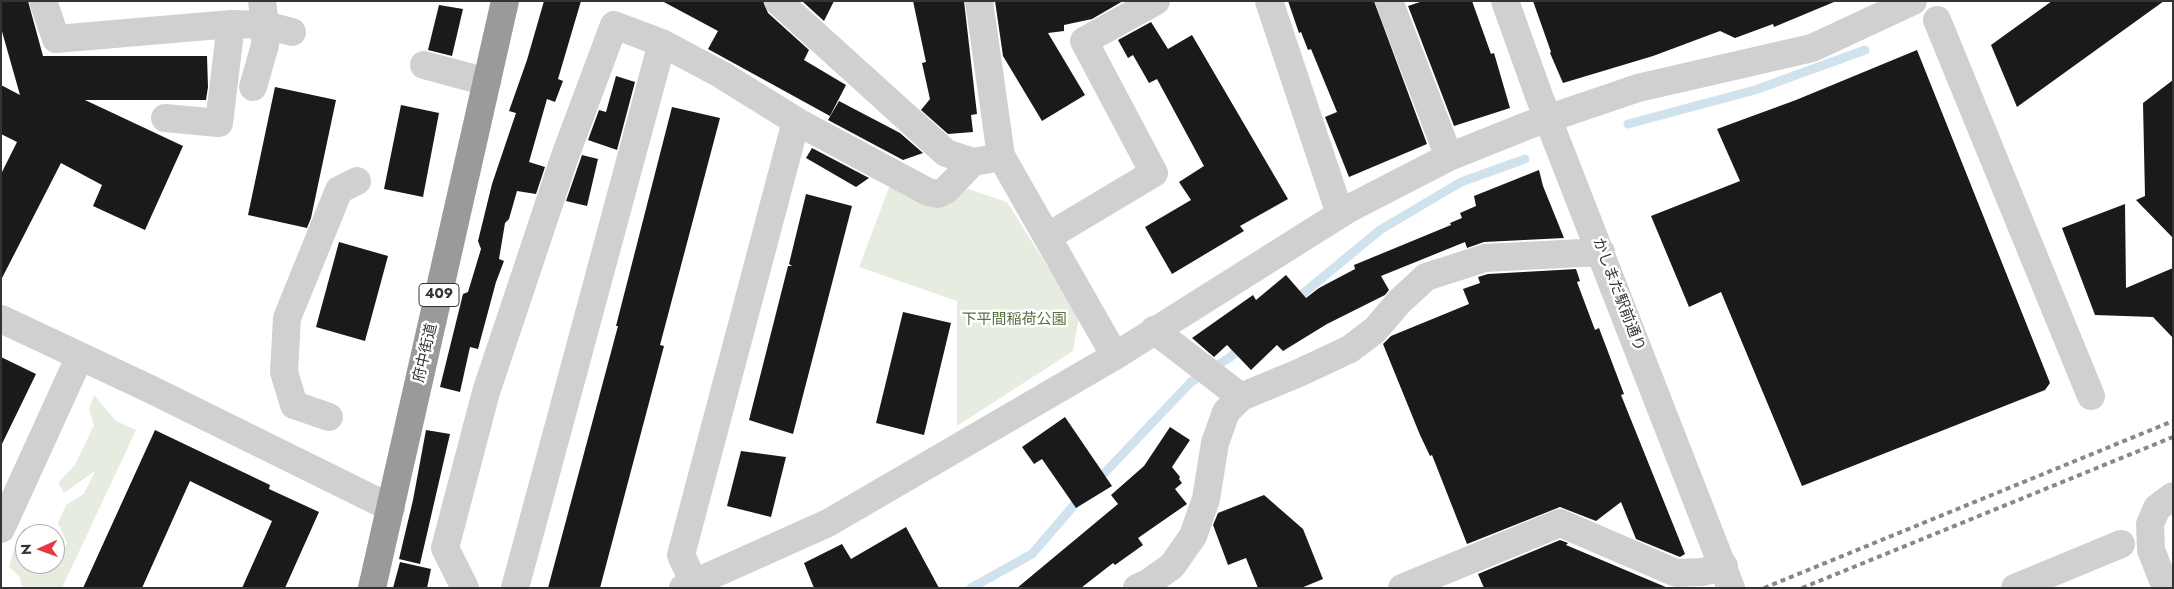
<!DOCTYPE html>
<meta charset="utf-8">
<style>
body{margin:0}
#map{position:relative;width:2174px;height:589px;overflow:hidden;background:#fff;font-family:Jost,sans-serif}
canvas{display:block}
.frame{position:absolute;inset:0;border:2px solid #333;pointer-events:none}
.north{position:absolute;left:15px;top:524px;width:50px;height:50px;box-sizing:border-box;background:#fff;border:1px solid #adadad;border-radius:50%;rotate:268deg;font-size:14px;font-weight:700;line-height:20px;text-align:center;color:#333}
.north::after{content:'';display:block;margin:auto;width:18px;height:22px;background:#e63946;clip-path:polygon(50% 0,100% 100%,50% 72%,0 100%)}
</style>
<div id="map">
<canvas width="2174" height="589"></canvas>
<div class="frame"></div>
<div class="north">N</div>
</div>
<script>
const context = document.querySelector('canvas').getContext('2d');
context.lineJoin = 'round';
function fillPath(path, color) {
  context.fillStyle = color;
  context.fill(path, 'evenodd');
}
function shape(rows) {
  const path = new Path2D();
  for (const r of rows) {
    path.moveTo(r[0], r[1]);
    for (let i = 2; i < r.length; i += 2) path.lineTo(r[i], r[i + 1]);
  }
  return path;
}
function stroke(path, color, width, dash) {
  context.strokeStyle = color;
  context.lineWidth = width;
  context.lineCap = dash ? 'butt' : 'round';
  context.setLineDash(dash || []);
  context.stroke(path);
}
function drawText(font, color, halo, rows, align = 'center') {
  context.font = font + ' Jost,"Noto Sans JP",sans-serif';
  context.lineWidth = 5;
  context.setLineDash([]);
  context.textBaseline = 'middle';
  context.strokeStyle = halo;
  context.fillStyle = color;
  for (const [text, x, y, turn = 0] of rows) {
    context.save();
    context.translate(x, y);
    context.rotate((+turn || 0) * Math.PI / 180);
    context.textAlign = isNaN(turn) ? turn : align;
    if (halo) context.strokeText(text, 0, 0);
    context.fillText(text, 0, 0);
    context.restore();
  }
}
const green = shape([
 [891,182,940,208,968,189,1007,202,1079,317,1073,351,957,426,957,301,859,267],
 [94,395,116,421,136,430,62,588,23,588,19,576,9,567,15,546,25,538,25,564,55,564,55,561,57,561,67,543,58,523,66,505,84,494,95,471,64,493,58,483,75,465,94,425,89,410]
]);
const stream = shape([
 [1628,124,1755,90,1865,50],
 [1294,301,1380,230,1461,182,1525,159],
 [1095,483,1191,382,1229,358,1243,346],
 [971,588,1032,554,1081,497]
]);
const building = shape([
 [1,1,28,1,43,56,207,56,208,87,206,100,85,100,183,146,145,230,93,206,102,185,61,163,1,280,1,174,17,142,1,134,1,85,20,95,1,28],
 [544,1,581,1,558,79,563,81,555,102,547,99,529,162,545,167,536,194,517,191,509,219,505,223,499,259,504,261,496,282,478,349,470,347,460,392,440,387,463,294,468,292,481,249,478,241,492,184,516,113,509,111,527,60],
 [662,1,763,1,768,13,809,50,804,60,846,85,830,116,708,49,718,31],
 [802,1,834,1,824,21],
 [913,1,964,1,977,114,971,115,973,132,948,134,921,110,930,99,922,63,926,62],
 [995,1,1123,1,1092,19,1064,25,1064,31,1048,33,1085,95,1042,121,1003,56],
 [1288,1,1374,1,1427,144,1349,177,1325,117,1337,112,1311,49,1308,50,1301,32,1299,33],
 [1423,1,1472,1,1491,54,1494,53,1510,108,1454,126,1408,6],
 [1533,1,1834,1,1834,2,1774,27,1773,24,1735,38,1720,31,1653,56,1563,83,1550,53,1551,52],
 [2052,1,2164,1,2017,107,1991,45],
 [439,5,463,9,452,56,428,50],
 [1151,22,1168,49,1192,35,1288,199,1240,226,1244,231,1172,274,1145,227,1191,200,1179,182,1204,166,1157,79,1149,83,1133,55,1128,58,1118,40],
 [1917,50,2050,383,2045,390,1802,486,1721,292,1689,307,1651,216,1740,181,1717,129,1796,100],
 [616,76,635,82,617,150,588,140,599,110,606,112],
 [2173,80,2173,238,2136,200,2145,196,2143,103],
 [275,87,336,100,311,218,307,228,248,215],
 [839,101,900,133,923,153,903,160,828,120],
 [401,105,439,113,423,197,384,189],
 [672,107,720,118,660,345,664,346,600,588,548,588,618,326,616,326],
 [812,148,869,178,856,187,806,158],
 [582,155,598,159,587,206,566,201],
 [1539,170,1543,186,1564,238,1484,242,1467,248,1465,242,1381,276,1389,290,1385,295,1327,324,1283,351,1277,345,1251,370,1227,345,1214,357,1192,338,1253,295,1256,300,1286,275,1306,298,1319,288,1355,269,1354,265,1451,225,1450,223,1462,218,1460,213,1476,206,1474,196],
 [806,194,852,206,793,434,749,420,788,266,792,266,789,264],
 [2125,204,2126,288,2173,268,2173,338,2153,317,2095,315,2062,228],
 [339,242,388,256,365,341,316,327],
 [1576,269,1580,281,1577,282,1595,330,1599,328,1624,394,1621,395,1685,554,1680,557,1636,539,1621,502,1596,521,1560,507,1467,544,1432,455,1430,456,1420,435,1383,344,1391,336,1469,304,1463,289,1480,283,1478,277,1488,274],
 [903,312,951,323,924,435,876,423],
 [1,357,36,374,1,446],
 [1065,417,1112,486,1076,508,1042,459,1034,464,1022,447],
 [1170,427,1190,440,1172,467,1180,477,1179,479,1182,483,1175,489,1187,504,1138,538,1143,545,1115,565,1113,563,1081,588,1017,588,1118,504,1111,495,1144,466],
 [155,430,270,485,269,489,319,512,285,588,242,588,272,521,190,481,142,588,83,588],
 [426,430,450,434,420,564,399,559,413,500],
 [741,451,786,457,771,517,727,506],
 [1264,495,1303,529,1323,579,1301,588,1258,588,1246,558,1228,565,1213,525,1218,513],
 [906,527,939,588,814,588,804,563,842,544,851,559],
 [1560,540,1568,543,1566,545,1668,588,1484,588,1478,574],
 [400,562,431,569,427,588,393,588]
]);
const minor = shape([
 [43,1,56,39,231,24],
 [778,1,946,153,973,162,990,159],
 [979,1,1001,156,1115,356],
 [1269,1,1340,214],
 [1389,1,1449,157],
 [1505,1,1539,96,1731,588],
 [1937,20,2091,396],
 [424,65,487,82],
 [253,87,265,45,265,25,262,1],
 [165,118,219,123,231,24,265,25,292,32],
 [1047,237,1154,173,1084,41,1156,1],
 [1,319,152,390,391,508],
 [1154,330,1241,397],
 [329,417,294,405,284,372,287,318,339,190,357,181],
 [1,529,80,356],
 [694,583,681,555,796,121],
 [465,588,445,548,486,392,565,156,614,25,662,43,722,75,796,121,928,192,938,194,946,190,973,162],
 [515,588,662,43],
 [683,588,828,523,1115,356,1350,208,1449,157,1529,125,1638,88,1812,48,1913,1],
 [1137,588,1148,583,1172,566,1193,536,1206,499,1215,443,1226,412,1241,397,1301,372,1350,349,1375,330,1399,302,1426,277,1485,258,1601,252],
 [1402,588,1560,523,1676,573,1703,572,1724,566],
 [2015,588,2121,544],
 [2166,588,2151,550,2150,524,2157,508,2173,496]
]);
const highway = shape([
 [372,588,505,1]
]);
const rail = shape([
 [1764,588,2173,421],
 [1802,588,2173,437]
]);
const shields = [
 [439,295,40]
];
const shieldNames = [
 ["409",439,295]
];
const streetNames = [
 ["かしまだ駅前通り",1618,295,69],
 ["府中街道",426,353,-77]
];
const parkNames = [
 ["下平間稲荷公園",1014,320]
];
fillPath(green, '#e6ecdf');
stroke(stream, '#cfe2ee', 9);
fillPath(building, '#1a1a1a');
stroke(minor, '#d0d0d0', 28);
stroke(highway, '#9a9a9a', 28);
stroke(rail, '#888', 4, [5, 4]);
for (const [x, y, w] of shields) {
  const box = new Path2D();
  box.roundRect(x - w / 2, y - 11.5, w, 23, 4);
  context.fillStyle = '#fff';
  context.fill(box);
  stroke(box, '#333', 1);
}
drawText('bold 14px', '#333', null, shieldNames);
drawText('15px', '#333', '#fff', streetNames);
drawText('15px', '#56703f', '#fff', parkNames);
</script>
